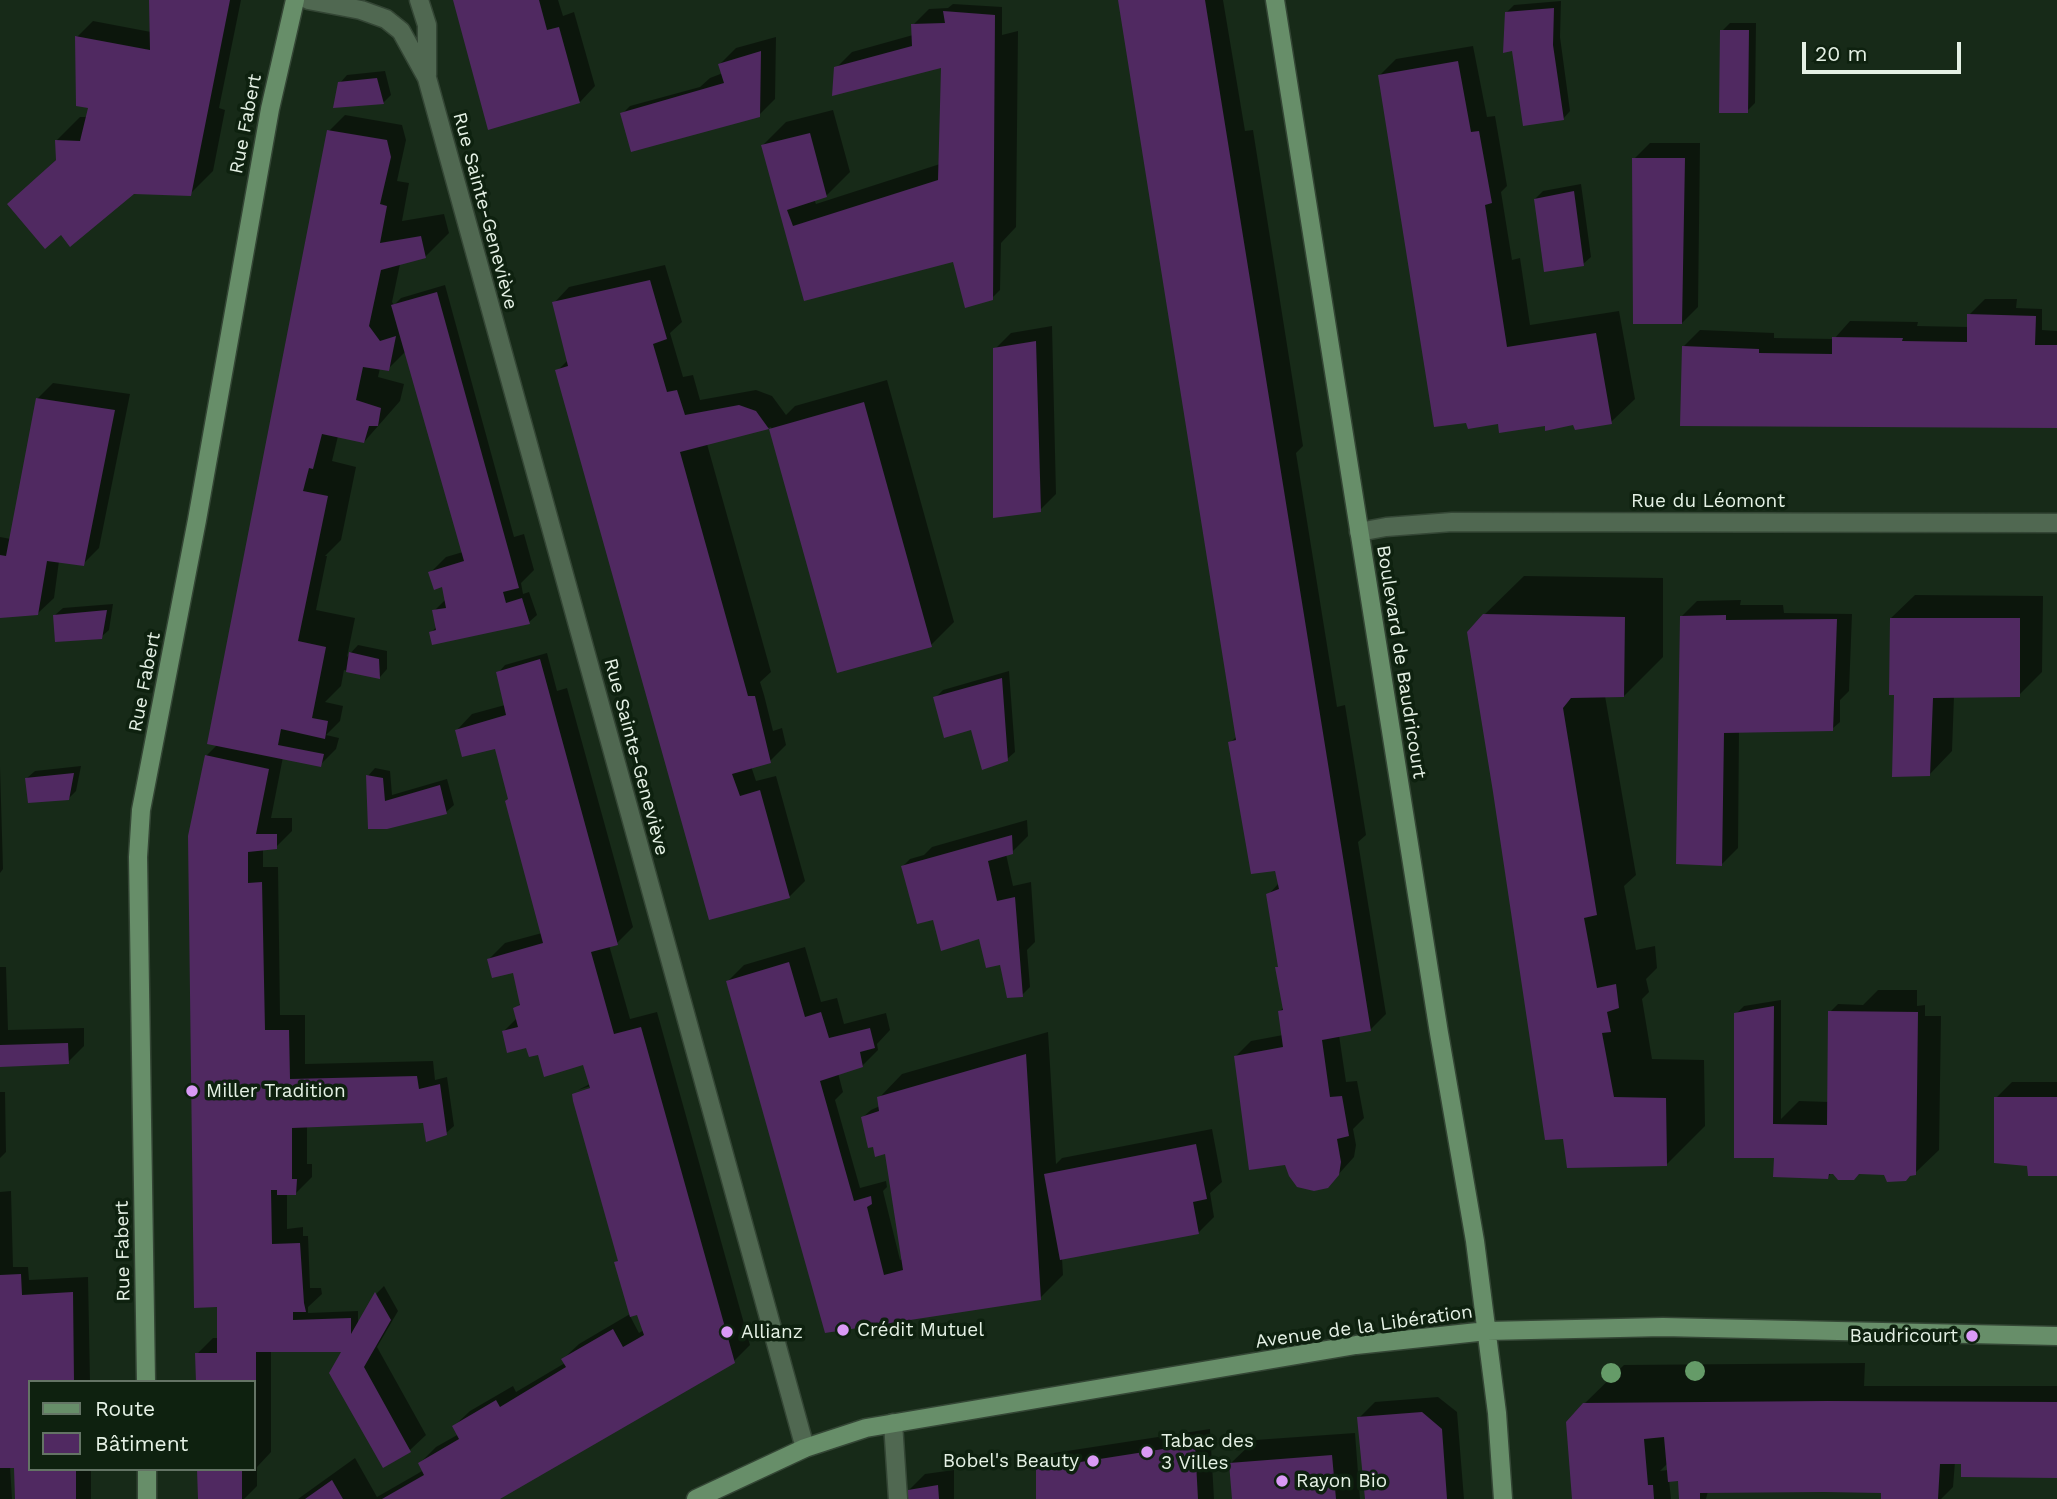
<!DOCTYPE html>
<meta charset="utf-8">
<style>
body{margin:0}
#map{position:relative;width:2057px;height:1499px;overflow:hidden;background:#172a18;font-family:"Work Sans",sans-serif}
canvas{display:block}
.legend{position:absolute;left:28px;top:1380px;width:228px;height:91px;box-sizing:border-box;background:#0e210f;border:2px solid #647465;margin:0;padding:9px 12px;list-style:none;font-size:21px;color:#e5f1e5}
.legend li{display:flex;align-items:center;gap:14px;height:35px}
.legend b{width:35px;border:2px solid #647465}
.scale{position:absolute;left:1802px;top:42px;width:159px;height:32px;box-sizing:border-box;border:4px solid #e5f1e5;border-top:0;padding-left:9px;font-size:21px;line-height:24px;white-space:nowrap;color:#e5f1e5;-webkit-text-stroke:5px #0e210f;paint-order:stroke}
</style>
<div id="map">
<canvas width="2057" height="1499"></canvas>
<ul class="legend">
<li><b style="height:9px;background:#678e69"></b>Route</li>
<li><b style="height:19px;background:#502961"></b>Bâtiment</li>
</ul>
<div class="scale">20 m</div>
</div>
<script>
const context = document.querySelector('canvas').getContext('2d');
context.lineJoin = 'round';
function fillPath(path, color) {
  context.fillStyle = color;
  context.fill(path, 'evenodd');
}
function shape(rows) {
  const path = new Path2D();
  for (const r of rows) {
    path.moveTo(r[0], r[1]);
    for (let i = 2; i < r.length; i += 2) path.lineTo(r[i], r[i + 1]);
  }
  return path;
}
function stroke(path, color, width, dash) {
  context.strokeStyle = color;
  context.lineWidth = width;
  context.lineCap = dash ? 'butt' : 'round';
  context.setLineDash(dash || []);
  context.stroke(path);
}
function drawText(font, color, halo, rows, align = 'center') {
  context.font = font + ' "Work Sans",sans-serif';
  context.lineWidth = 7;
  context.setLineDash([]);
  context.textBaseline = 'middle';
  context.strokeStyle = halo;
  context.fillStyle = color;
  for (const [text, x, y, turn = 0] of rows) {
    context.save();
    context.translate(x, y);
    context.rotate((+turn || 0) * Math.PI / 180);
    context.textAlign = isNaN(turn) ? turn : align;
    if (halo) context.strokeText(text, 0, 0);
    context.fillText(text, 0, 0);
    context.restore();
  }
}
const shadow = shape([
 [150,0,241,0,219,108,225,110,213,171,190,194,134,192,61,233,9,204,58,158,57,140,80,117,88,117,90,109,77,37,93,21,151,32],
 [455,0,558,0,563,16,574,12,595,86,580,102],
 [1120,0,1223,0,1245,131,1253,130,1303,446,1296,453,1337,707,1345,705,1366,835,1358,842,1386,1014,1370,1030,1339,1035,1346,1082,1357,1081,1364,1118,1353,1129,1356,1145,1354,1157,1327,1187,1235,1057,1251,1041,1283,1035,1279,1012,1284,1007,1277,968,1279,965,1268,895,1279,883,1230,743,1237,736],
 [1561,1,1560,37,1570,111,1563,119,1506,13,1514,5],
 [953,4,1002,7,1002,35,1018,31,1016,227,1001,243,1000,290,992,298,954,261,805,299,763,145,786,122,833,110,850,172,826,196,814,199,816,204,940,164,946,67,836,68,852,52,913,35,913,25,929,9,948,8],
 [1730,23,1756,23,1755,103,1747,111,1722,31],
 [776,37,775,99,759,115,622,114,630,106,700,87,710,78,723,73,720,64,736,48],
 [1473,46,1487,117,1495,116,1507,186,1501,192,1512,260,1520,258,1530,325,1619,311,1635,399,1611,422,1546,425,1501,431,1380,75,1396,59],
 [385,71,391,95,383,103,340,83,347,75],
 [345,115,402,125,406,140,397,181,409,183,402,221,444,214,449,233,425,257,400,264,392,302,394,305,401,298,445,285,514,537,524,534,534,570,521,583,523,594,529,592,537,615,529,622,431,633,437,626,434,611,446,599,443,585,430,573,446,557,463,552,406,351,388,369,380,368,378,377,404,384,400,401,364,442,338,436,332,461,356,467,341,540,325,556,327,556,316,610,355,618,347,657,358,645,387,651,387,669,380,677,344,670,341,686,325,702,343,706,340,721,326,735,339,738,336,749,320,765,283,757,271,818,292,818,292,831,276,847,263,848,263,867,278,867,280,1015,305,1015,305,1064,433,1061,435,1080,447,1077,454,1126,446,1133,425,1118,307,1125,307,1164,312,1164,312,1177,296,1193,287,1193,287,1229,303,1227,303,1236,308,1236,310,1288,321,1288,322,1294,308,1307,308,1313,358,1311,358,1326,377,1293,384,1286,398,1311,377,1347,426,1435,410,1450,344,1350,271,1351,271,1452,257,1467,257,1486,244,1499,199,1499,199,1469,254,1469,254,1382,197,1354,213,1338,219,1338,207,755,218,744,329,131],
 [1650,143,1700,143,1698,307,1682,323,1634,159],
 [1581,184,1591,257,1583,264,1535,199,1543,191],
 [665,265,682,322,670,333,683,377,693,375,700,400,756,390,772,396,786,415,795,406,887,380,954,622,931,645,838,670,771,427,707,444,771,672,760,682,764,695,773,731,782,728,786,745,770,761,751,766,756,781,776,776,805,881,790,896,710,918,557,371,568,360,554,303,569,287],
 [1985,299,2017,299,2016,308,2042,309,2042,330,2057,331,2057,425,1684,346,1700,330,1774,333,1774,338,1834,339,1850,321,1918,322,1917,326,1969,327,1969,315],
 [1052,326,1056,494,1040,510,995,349,1011,333],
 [53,383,130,394,99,548,83,564,59,561,54,598,37,614,0,617,0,537,11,539,37,399],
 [1524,576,1663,578,1663,657,1624,696,1605,696,1636,875,1624,886,1636,950,1655,946,1657,968,1646,979,1649,992,1642,999,1652,1059,1704,1060,1705,1126,1666,1165,1568,1166,1484,615],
 [1915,595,2043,596,2042,672,2019,695,1954,696,1952,751,1929,775,1896,693,1891,618],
 [1741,600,1740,605,1783,605,1784,613,1852,614,1849,691,1840,700,1840,722,1832,729,1739,731,1738,848,1722,864,1681,617,1697,601],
 [113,604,109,630,101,637,55,615,63,608],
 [547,653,557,691,567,688,633,927,617,943,609,945,630,1019,657,1012,750,1345,734,1361,497,1499,298,1499,355,1458,377,1497,424,1470,420,1463,436,1447,459,1434,454,1426,470,1411,513,1386,516,1392,565,1363,563,1359,579,1344,630,1314,616,1263,619,1260,586,1091,591,1086,578,1090,590,1084,584,1063,539,1053,504,1031,517,1018,515,1009,522,1002,514,971,489,959,505,943,542,933,497,747,457,730,472,714,505,705,498,673,505,665],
 [638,1313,644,1330,639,1333,630,1316],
 [1009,671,1015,752,1007,759,935,698,943,690],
 [81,766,76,791,69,798,27,778,35,771],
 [0,767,3,869,0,873],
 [375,768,390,771,392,795,447,779,454,805,446,812,387,827,368,776],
 [1027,820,1028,836,1012,852,1006,854,1013,886,1031,882,1035,942,1027,950,1030,987,1022,995,980,937,933,918,903,866,910,859,924,855,932,847],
 [805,947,821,1002,837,998,844,1024,886,1013,890,1030,877,1044,878,1050,862,1066,838,1073,843,1092,835,1100,860,1188,886,1181,887,1187,883,1191,900,1260,904,1259,887,1150,863,1117,871,1110,880,1106,879,1098,902,1074,1048,1032,1056,1164,1062,1158,1212,1129,1222,1182,1210,1193,1214,1217,1198,1233,1062,1258,1063,1275,1040,1298,827,1331,728,981,744,965],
 [0,967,6,967,8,1030,84,1028,84,1046,68,1062,0,1065],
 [1878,990,1917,990,1917,1006,1925,1005,1925,1016,1941,1016,1939,1150,1915,1173,1832,1172,1828,1177,1775,1156,1736,1014,1744,1006,1781,1000,1781,1119,1799,1101,1829,1102,1830,1012,1838,1004,1863,1005],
 [2012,1082,2057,1082,2057,1174,2029,1165,1996,1098],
 [0,1092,5,1092,6,1152,0,1158],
 [11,1191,13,1267,28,1267,29,1280,88,1277,90,1382,30,1382,30,1469,91,1469,91,1499,17,1499,16,1466,10,1466,12,1499,0,1499,0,1192],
 [1865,1363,1864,1386,2057,1386,2057,1476,1955,1462,1953,1487,1941,1499,1883,1499,1883,1491,1708,1491,1706,1499,1681,1499,1679,1480,1669,1480,1671,1499,1574,1499,1584,1404,1624,1365],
 [1668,1463,1668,1470,1660,1471],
 [1438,1397,1457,1412,1464,1499,1385,1499,1359,1418,1375,1402],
 [1210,1429,1214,1499,1038,1499,1038,1470,1054,1453],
 [1355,1433,1360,1499,1234,1499,1231,1463,1255,1440],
 [954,1470,954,1499,909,1499,909,1490,925,1474]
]);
const building = shape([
 [149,0,230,0,191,196,134,194,70,247,61,235,45,249,7,204,56,160,55,140,80,141,88,108,76,106,75,36,150,50],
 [453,0,539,0,547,30,559,27,580,103,488,130],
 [1118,0,1205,0,1371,1031,1322,1040,1330,1097,1342,1096,1349,1136,1337,1139,1341,1162,1339,1175,1328,1188,1314,1191,1297,1187,1289,1176,1285,1165,1249,1170,1234,1056,1283,1047,1278,1011,1283,1010,1275,967,1278,967,1266,894,1279,889,1275,871,1251,874,1228,742,1236,740],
 [1554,8,1553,45,1564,120,1523,126,1512,51,1503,53,1505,12],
 [943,11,995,15,993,300,965,308,953,262,804,301,761,145,810,133,827,197,787,210,793,226,938,180,941,68,832,96,834,67,912,46,911,24,945,23],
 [1720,30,1749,30,1748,113,1719,113],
 [761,51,760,117,631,152,620,113,724,83,718,64],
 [1458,61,1471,132,1479,131,1492,203,1485,205,1507,347,1596,333,1612,424,1575,430,1573,425,1545,431,1545,426,1499,433,1498,424,1468,429,1466,423,1434,427,1378,75],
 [377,78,384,104,333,108,338,82],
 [327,130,387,140,391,157,380,204,387,206,380,243,421,236,426,258,381,270,369,326,380,341,396,336,389,371,363,367,356,400,381,408,378,426,369,426,364,443,322,434,313,469,309,468,303,491,328,496,298,641,326,647,312,718,328,721,325,739,281,729,278,745,324,754,321,767,207,744],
 [1632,158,1685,158,1682,324,1633,324],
 [1574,191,1584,266,1544,272,1534,199],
 [650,280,667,339,653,344,667,392,677,390,685,415,739,405,756,411,769,429,680,452,748,696,755,696,771,763,732,774,740,796,760,790,790,898,709,920,555,370,568,366,552,302],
 [437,292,519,588,503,592,506,603,522,598,530,624,432,645,429,632,436,630,432,610,446,608,442,587,434,590,428,572,464,561,391,305],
 [1967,314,2036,316,2035,345,2057,345,2057,428,1680,426,1682,346,1759,349,1759,353,1832,354,1832,337,1903,338,1902,341,1967,342],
 [1036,341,1041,512,993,518,993,348],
 [36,398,115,410,84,566,47,561,38,615,0,618,0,555,6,556],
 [864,402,932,647,837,673,769,429],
 [107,610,102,639,55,642,53,615],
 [1483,614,1625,617,1624,697,1571,698,1563,708,1597,915,1584,918,1597,988,1616,984,1619,1008,1607,1012,1611,1032,1602,1033,1614,1097,1666,1098,1667,1166,1567,1168,1563,1139,1545,1140,1493,792,1467,632],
 [1726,615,1726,620,1837,619,1833,731,1724,733,1722,866,1676,864,1680,616],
 [1890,618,2020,618,2020,697,1933,698,1930,776,1892,777,1894,695,1889,695],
 [349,652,379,659,380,679,346,672],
 [540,659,618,945,591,952,614,1034,641,1027,735,1363,500,1499,382,1499,424,1475,418,1463,459,1439,452,1426,496,1400,500,1407,566,1367,561,1359,613,1329,623,1347,644,1335,637,1315,630,1317,614,1262,618,1261,573,1101,572,1094,590,1088,583,1065,544,1077,538,1055,529,1057,526,1048,507,1053,502,1031,518,1027,513,1008,520,1005,513,973,492,978,487,959,543,943,505,801,508,799,495,749,462,757,455,730,506,715,496,672],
 [1002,678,1008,761,982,770,971,730,944,738,933,697],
 [205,755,269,769,256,834,277,834,277,849,248,852,248,883,262,882,265,1030,289,1030,290,1079,417,1076,419,1089,440,1084,447,1135,426,1142,423,1123,292,1128,292,1179,297,1179,296,1195,277,1195,277,1190,271,1190,272,1244,300,1243,304,1303,306,1312,293,1312,293,1320,351,1318,351,1334,375,1292,391,1320,364,1367,411,1452,383,1468,329,1373,341,1352,256,1352,256,1382,196,1382,195,1353,217,1353,217,1307,194,1308,188,836],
 [74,773,69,800,28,803,25,778],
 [366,775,383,778,385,801,440,785,447,814,387,829,368,829],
 [1012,835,1013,854,988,861,997,901,1015,897,1023,997,1007,998,1000,965,986,968,979,939,941,951,933,920,917,924,901,866],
 [789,962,805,1017,821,1012,829,1038,870,1028,875,1048,860,1052,863,1067,820,1081,854,1201,871,1196,872,1204,867,1207,884,1275,903,1270,885,1154,875,1157,873,1147,868,1148,861,1117,879,1111,877,1097,1026,1054,1041,1300,825,1333,726,981],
 [1774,1006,1773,1124,1827,1125,1828,1011,1918,1012,1916,1175,1910,1176,1906,1181,1887,1182,1884,1175,1859,1174,1854,1180,1838,1180,1833,1174,1829,1174,1828,1179,1773,1177,1774,1158,1734,1158,1734,1013],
 [68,1043,69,1064,0,1067,0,1045],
 [1994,1097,2057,1097,2057,1176,2028,1176,2027,1166,1994,1163],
 [1196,1144,1207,1199,1193,1202,1199,1234,1060,1260,1044,1174],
 [21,1274,22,1295,73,1292,74,1382,30,1382,30,1469,76,1469,76,1499,15,1499,14,1468,0,1468,0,1275],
 [254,1393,256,1393,256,1470,254,1470],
 [1827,1401,2057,1402,2057,1478,1961,1477,1961,1464,1940,1464,1938,1499,1881,1499,1881,1493,1824,1492,1700,1493,1700,1499,1679,1499,1678,1481,1668,1482,1664,1437,1644,1439,1648,1485,1653,1485,1654,1499,1572,1499,1566,1422,1583,1403],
 [1422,1412,1442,1429,1447,1499,1365,1499,1357,1417],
 [1195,1444,1198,1499,1036,1499,1036,1469],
 [1332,1455,1336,1499,1232,1499,1229,1463],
 [197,1469,242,1469,242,1499,198,1499],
 [332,1480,343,1499,305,1499],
 [938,1485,939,1499,908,1499,908,1490]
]);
const lane = shape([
 [893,1423,898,1499]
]);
const street = shape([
 [308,0,361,10,386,19,401,31,427,78,805,1448],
 [419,0,427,25,427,75],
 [1359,532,1386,527,1452,522,2057,523]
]);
const secondary = shape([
 [1275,0,1439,1033,1475,1241,1497,1413,1503,1499],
 [146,1382,138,857,141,810,197,520,270,109,295,0],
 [147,1469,147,1499],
 [696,1499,805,1448,866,1428,1356,1345,1487,1331,1663,1327,2057,1336]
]);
const trees = [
 [1695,1371],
 [1611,1373]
];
const markers = [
 [192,1091,7,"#da9af6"],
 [843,1330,7,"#da9af6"],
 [727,1332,7,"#da9af6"],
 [1972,1336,7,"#da9af6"],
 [1147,1452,7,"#da9af6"],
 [1093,1461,7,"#da9af6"],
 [1282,1481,7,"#da9af6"]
];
const streetNames = [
 ["Rue Fabert",246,124,-79],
 ["Rue Sainte-Geneviève",485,211,75],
 ["Rue du Léomont",1708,501],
 ["Boulevard de Baudricourt",1401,662,81],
 ["Rue Fabert",145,682,-79],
 ["Rue Sainte-Geneviève",636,757,75],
 ["Rue Fabert",123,1251,-91],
 ["Avenue de la Libération",1364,1327,-8]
];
const poiNames = [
 ["Miller Tradition",206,1091],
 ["Crédit Mutuel",857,1330],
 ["Allianz",741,1332],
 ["Baudricourt",1958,1336,"right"],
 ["Tabac des",1161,1441],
 ["3 Villes",1161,1463],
 ["Bobel's Beauty",1079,1461,"right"],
 ["Rayon Bio",1296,1481]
];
fillPath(shadow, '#0007');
fillPath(building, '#502961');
stroke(lane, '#344635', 21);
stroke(street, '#344635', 21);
stroke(secondary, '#344635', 21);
stroke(lane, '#506851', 18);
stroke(street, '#506851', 18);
stroke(secondary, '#678e69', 18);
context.fillStyle = '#659b68';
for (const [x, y] of trees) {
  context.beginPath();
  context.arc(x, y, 10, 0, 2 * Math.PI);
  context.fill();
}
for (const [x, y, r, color] of markers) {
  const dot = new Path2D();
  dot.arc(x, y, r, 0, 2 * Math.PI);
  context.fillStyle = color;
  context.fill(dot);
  stroke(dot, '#0e210f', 2.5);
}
drawText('19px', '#e5f1e5', '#0e210f', streetNames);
drawText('19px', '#e5f1e5', '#0e210f', poiNames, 'left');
</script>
